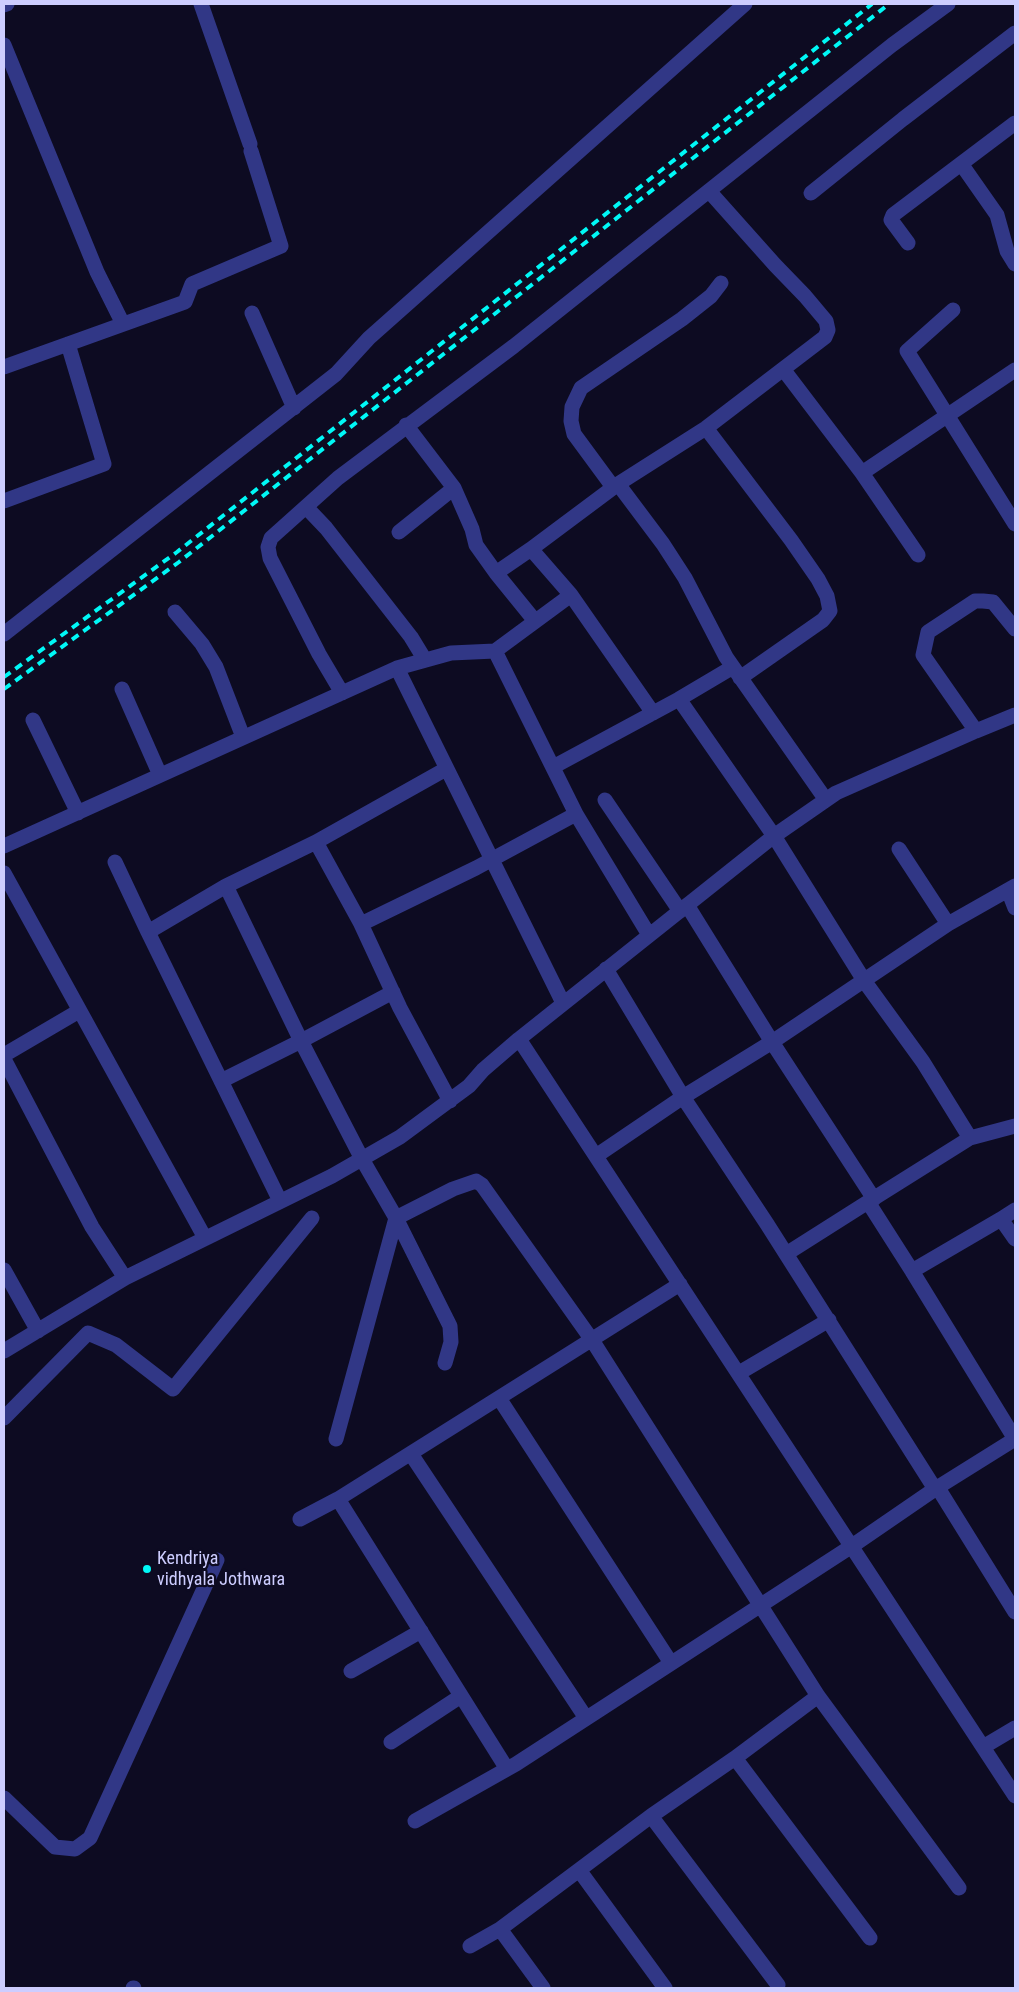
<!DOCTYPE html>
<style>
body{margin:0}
#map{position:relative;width:1019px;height:1992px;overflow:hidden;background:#0d0b22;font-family:"Roboto Condensed",sans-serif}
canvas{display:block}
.frame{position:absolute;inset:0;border:5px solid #cdcdff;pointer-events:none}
</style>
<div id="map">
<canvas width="1019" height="1992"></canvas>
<div class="frame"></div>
</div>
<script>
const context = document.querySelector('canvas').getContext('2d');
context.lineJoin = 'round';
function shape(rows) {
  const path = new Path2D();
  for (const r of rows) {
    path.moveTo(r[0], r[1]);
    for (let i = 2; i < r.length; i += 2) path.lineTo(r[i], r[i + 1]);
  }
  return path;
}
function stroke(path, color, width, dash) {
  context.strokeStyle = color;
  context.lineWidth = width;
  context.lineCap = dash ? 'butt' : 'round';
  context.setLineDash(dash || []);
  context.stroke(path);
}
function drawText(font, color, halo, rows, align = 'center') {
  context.font = font + ' "Roboto Condensed",sans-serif';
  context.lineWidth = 4.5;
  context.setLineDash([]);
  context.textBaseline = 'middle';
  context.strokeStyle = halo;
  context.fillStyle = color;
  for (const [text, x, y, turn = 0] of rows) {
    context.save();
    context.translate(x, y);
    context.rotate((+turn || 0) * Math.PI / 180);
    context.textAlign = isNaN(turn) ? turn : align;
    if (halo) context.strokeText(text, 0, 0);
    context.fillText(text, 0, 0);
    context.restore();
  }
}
const minor = shape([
 [201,4,250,144],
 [4,5,7,4],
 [4,45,97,272,123,324],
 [962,165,997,215,1007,251,1015,264],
 [811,193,903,119,1015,33],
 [908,243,891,220,893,215,1015,123],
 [953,310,907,351,1015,524],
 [252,313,294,408],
 [4,367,185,302,192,284,281,246,251,151],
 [783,369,862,473,918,555],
 [406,425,454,488,472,529,476,545,496,573,535,621],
 [706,428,791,540,818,579,827,596,830,611,823,620,740,678],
 [862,473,1015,370],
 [618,484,663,544,685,578,726,657,826,800],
 [613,487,574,434,571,421,572,407,581,388,682,319,711,296,721,283],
 [4,501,104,464,68,344],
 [306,507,326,528,411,637,425,660],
 [399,532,454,488],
 [496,573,531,549],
 [571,595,531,549,618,484,706,428,825,337,828,330,826,321,805,296,775,265,709,191],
 [175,612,202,644,216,667,243,737],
 [4,634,336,374,369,338,745,4],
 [495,651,571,595,653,713],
 [122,689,160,775],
 [342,693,319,654,270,558,268,547,271,538,338,478,514,346,892,45,948,4],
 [679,699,733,667],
 [33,720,78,813],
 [976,731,923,655,928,632,975,601,983,601,993,602,1015,629],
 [553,767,679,699,774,836,865,982,923,1062,970,1138],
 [605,800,680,911],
 [4,846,397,668],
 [899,849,948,924],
 [115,862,148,932],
 [4,873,205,1238],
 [226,886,301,1041,362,1159,396,1218,450,1326,451,1342,445,1363],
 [1008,890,1015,908],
 [687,905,772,1042,874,1199],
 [361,924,316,842,446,769],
 [606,969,683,1097,772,1042,948,924,1015,886],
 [563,1003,397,668,451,653,495,651,576,814],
 [519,1039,1015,1796],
 [4,1055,79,1011],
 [4,1059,92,1227,125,1278],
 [221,1081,301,1041,393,992],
 [450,1101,400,1008,361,924,476,868,576,814,649,935],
 [596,1156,683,1097,767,1224,935,1489],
 [280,1201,148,932,226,886,316,842],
 [868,1202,970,1138,1015,1126],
 [1015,1210,1001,1219,1015,1239],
 [786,1254,868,1202,912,1271],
 [4,1270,38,1331],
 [4,1351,125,1278,332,1176,400,1137,469,1086,483,1070,519,1039,774,836,836,793,976,731,1015,715],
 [739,1373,829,1320],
 [499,1398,671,1663],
 [4,1418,88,1333,116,1345,173,1389,312,1218],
 [336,1439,396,1218,453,1189,476,1181,482,1185,592,1340,818,1696,959,1888],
 [411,1454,586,1718],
 [938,1488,1015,1612],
 [338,1499,507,1769],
 [300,1519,338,1499,680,1284],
 [351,1671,421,1631],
 [391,1742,461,1696],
 [983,1747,1015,1728],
 [735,1758,818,1696],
 [4,1798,55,1847,75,1849,90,1838,217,1560],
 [651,1816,735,1758,870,1938],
 [415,1821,516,1764,852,1546,935,1489,1015,1439,912,1271,1001,1219],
 [579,1870,651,1816,778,1985],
 [470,1946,500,1929],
 [133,1988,134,1988],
 [543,1988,500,1929,579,1870,665,1988]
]);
const rail = shape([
 [4,677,177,552,872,4],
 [4,689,179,562,889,4]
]);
const markers = [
 [147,1569,5,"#00f8f6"]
];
const poiNames = [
 ["Kendriya",157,1559],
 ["vidhyala Jothwara",157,1580]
];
stroke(minor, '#313786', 15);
stroke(rail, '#00f8f6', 4, [8, 6]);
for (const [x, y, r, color] of markers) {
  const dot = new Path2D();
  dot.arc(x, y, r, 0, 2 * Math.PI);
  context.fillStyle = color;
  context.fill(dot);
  stroke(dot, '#0d0b22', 2);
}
drawText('18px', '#cdcdff', '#0d0b22', poiNames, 'left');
</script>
